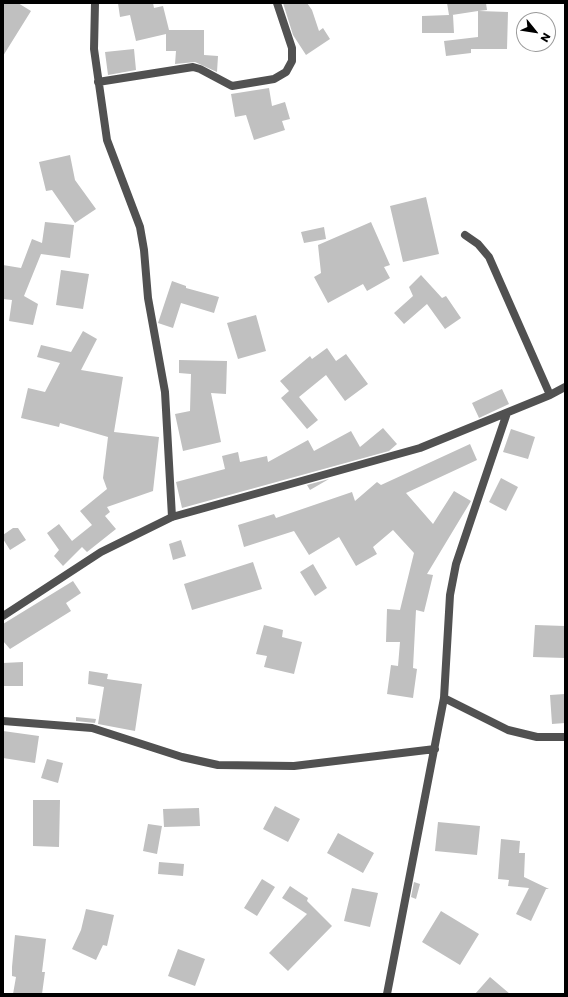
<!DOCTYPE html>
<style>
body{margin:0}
#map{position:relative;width:568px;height:997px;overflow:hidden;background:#fff;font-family:Poppins,sans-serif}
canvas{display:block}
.frame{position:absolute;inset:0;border:4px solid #000;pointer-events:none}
.north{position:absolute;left:516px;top:12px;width:40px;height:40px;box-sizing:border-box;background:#fff;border:1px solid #999;border-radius:50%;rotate:120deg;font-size:11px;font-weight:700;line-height:16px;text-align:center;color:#000}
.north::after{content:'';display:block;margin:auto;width:14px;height:18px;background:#000;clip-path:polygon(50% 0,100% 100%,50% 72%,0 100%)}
</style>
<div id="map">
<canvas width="568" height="997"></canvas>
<div class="frame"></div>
<div class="north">N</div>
</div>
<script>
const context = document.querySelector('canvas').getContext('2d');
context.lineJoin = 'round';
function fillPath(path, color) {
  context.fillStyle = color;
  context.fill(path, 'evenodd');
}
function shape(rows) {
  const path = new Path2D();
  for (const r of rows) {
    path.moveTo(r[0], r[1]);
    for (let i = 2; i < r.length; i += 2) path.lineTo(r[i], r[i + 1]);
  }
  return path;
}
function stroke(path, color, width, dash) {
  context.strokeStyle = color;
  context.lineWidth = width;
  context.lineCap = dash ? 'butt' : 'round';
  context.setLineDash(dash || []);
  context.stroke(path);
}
const building = shape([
 [3,3,18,3,31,11,3,56],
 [118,3,153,3,154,8,163,6,169,30,204,30,204,55,218,56,217,72,195,62,175,64,176,51,166,51,166,34,136,41,130,15,120,17],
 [283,3,307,3,312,10,319,31,323,28,330,39,306,55,293,35],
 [447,3,486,3,487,10,479,11,508,12,507,49,471,49,471,53,446,56,444,41,478,37,478,11,452,15,453,15,454,33,422,33,422,16,449,15],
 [134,49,136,70,108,75,105,52],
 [269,88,272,106,285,102,290,119,282,121,285,130,254,140,246,115,235,117,231,94],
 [70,155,75,180,96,209,75,223,52,190,46,191,39,162],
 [426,197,439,254,403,262,390,206],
 [45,222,74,225,70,258,41,254,24,296,38,304,33,325,9,321,12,300,3,299,3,265,21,268,32,239,42,243],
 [371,222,390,265,384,267,390,278,367,291,363,284,328,303,314,277,321,273,318,245],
 [324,227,326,239,304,243,301,232],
 [61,270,89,274,83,309,56,305],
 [421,275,442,298,446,296,461,318,445,329,427,304,404,324,394,313,413,296,409,287],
 [172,281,186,286,186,288,219,297,214,313,181,303,173,328,158,323],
 [256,315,266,351,238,359,227,323],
 [83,331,97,339,81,370,123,377,114,432,159,437,153,491,107,507,110,512,105,516,116,529,87,552,82,547,63,566,54,556,59,550,47,533,59,524,72,541,92,525,80,511,107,489,103,478,108,437,60,423,59,427,21,418,28,388,45,392,60,363,37,357,41,345,71,352],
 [327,348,336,361,346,354,368,384,345,401,326,375,299,397,318,420,307,429,281,398,289,391,280,381,310,356,312,359],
 [179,360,227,361,226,394,211,393,221,442,183,451,175,414,190,411,191,374,179,373],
 [502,389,509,404,479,418,472,403],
 [383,428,397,444,389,451,182,508,176,482,225,469,222,456,238,452,240,462,267,456,268,462,308,440,314,451,351,431,360,447],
 [511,429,535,437,528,459,503,452],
 [470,444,477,460,406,493,433,524,454,491,471,501,427,574,433,575,424,612,416,610,413,668,417,669,413,698,387,694,391,665,398,666,400,642,386,642,387,609,400,610,414,553,393,530,373,547,377,554,356,566,339,537,309,555,294,531,244,547,238,525,274,514,276,518,352,492,355,501,377,482,381,485],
 [501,478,518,487,506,511,489,502],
 [329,479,310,490,307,485],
 [13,528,18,528,26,540,10,550,3,539,3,535],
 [181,540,186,556,173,560,169,544],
 [253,562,262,589,192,610,184,584],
 [313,564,327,588,315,596,300,572],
 [73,581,81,593,66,603,71,611,10,649,3,641,3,624],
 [264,625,283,630,282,637,302,642,294,674,264,667,267,656,256,654],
 [535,625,565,626,565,658,533,657],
 [23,662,23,686,3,686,3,663],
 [89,671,108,674,107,679,142,684,135,731,98,724,104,687,88,684],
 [565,694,565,723,552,724,550,695],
 [76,717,96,719,95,723,76,721],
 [3,731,39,736,35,763,3,758],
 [47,759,63,763,58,783,41,778],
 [33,800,60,800,59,847,33,846],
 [275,806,300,819,288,842,263,829],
 [199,808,200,826,164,827,163,809],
 [438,822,480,826,477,855,435,851],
 [148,824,162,826,157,854,143,851],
 [338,833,374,853,363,873,327,853],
 [501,839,520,841,519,853,525,853,524,877,549,889,546,889,531,921,516,914,529,888,508,886,509,880,498,879],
 [159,862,184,864,183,876,158,874],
 [262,879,275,887,257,916,244,908],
 [414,882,420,884,416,899,411,897],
 [290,886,308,898,307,901,332,926,288,971,269,953,307,914,282,898],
 [352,888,378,893,370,927,344,921],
 [86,909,114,915,107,946,103,945,96,960,72,949,81,930],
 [441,911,479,934,460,965,422,942],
 [15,935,46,939,42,972,45,972,42,994,13,994,16,977,12,976,12,967],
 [178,949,205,959,195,986,168,976],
 [490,977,510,994,475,994]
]);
const street = shape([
 [95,3,94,49,107,140,140,227,144,250,148,298,165,392,172,517],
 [98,82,193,67,200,69,232,86,274,79,286,72,292,61,292,48,277,3],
 [465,235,478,244,489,257,550,395],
 [3,616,101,552,172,517,420,448,550,395,565,387],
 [444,698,508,730,537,737,565,737],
 [3,721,92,728,182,757,218,765,294,766,435,749],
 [387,994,444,698,450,595,456,564,507,413]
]);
fillPath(building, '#c0c0c0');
stroke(street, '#515151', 8);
</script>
